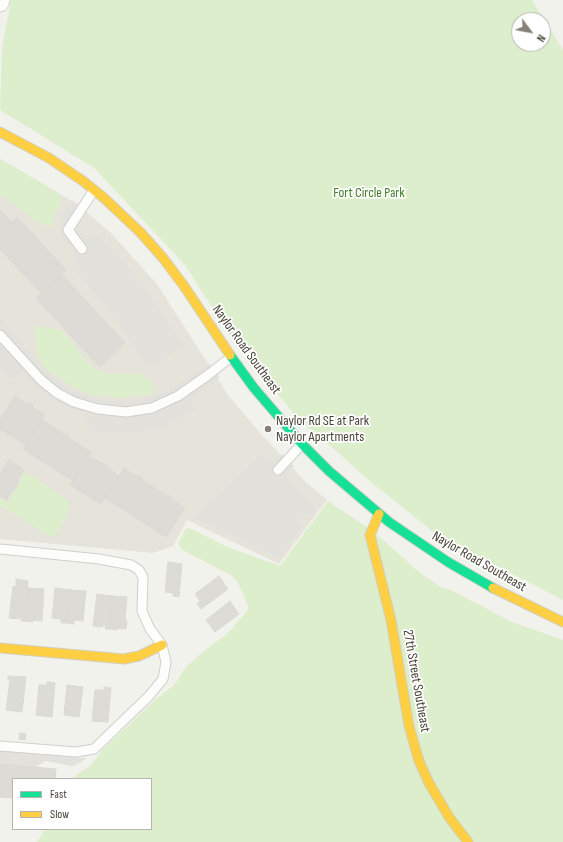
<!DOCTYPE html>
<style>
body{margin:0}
#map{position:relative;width:563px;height:842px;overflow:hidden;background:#f2f2ed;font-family:"Sofia Sans Condensed",sans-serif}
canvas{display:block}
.legend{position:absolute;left:12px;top:778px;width:140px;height:52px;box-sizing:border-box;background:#fff;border:1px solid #b7b4af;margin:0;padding:5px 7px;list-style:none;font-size:12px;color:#4a4438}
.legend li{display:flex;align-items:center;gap:8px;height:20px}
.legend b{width:20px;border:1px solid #b7b4af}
.north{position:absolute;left:511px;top:12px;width:40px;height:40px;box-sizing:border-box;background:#fff;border:1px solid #b7b4af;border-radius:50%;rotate:122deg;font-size:11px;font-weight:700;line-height:16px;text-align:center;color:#4a4438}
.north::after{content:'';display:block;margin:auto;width:14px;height:18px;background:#858177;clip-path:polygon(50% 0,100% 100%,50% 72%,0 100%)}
</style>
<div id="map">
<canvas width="563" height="842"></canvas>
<ul class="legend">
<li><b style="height:5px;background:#16e098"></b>Fast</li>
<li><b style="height:5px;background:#ffcf43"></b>Slow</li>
</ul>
<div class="north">N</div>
</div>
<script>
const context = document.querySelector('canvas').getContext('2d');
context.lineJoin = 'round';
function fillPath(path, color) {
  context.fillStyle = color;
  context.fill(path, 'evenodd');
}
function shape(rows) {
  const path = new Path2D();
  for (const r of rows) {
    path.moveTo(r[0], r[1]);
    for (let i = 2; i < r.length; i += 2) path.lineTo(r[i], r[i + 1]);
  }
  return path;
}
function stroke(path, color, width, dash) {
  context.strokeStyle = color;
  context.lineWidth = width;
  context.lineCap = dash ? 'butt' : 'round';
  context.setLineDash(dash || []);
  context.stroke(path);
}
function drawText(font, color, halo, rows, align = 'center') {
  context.font = font + ' "Sofia Sans Condensed",sans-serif';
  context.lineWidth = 3.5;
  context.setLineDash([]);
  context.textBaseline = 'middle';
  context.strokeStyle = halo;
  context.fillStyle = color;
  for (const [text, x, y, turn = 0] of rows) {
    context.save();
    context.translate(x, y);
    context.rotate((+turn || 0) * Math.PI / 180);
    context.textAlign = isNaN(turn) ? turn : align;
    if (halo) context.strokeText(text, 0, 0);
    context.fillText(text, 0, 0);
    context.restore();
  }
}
const residential = shape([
 [0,160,18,169,77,204,111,233,157,284,228,395,261,434,307,483,327,500,279,564,187,520,173,546,153,553,0,539]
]);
const green = shape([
 [11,0,532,0,563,50,563,600,437,535,365,477,335,450,299,420,234,342,185,265,94,168,0,110,2,48],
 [519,20,543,20,543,44,519,44],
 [0,159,42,183,61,196,60,206,54,216,53,224,50,227,36,222,0,193],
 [38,326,62,330,85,360,96,370,107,374,141,374,151,381,154,390,152,394,121,398,94,395,73,387,45,368,37,354,35,329],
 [25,472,65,498,69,503,68,514,55,536,49,536,0,505,0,498,8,503],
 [328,501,374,532,418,571,439,586,453,591,512,622,563,640,563,842,37,842,45,829,151,829,151,779,74,779,77,774,89,767,104,748,156,699,173,686,186,667,205,650,226,635,248,610,248,606,240,587,236,580,231,575,182,550,178,543,185,530,187,528,192,529,225,546,280,566]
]);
const parking = shape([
 [72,200,86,210,78,225,79,233,82,239,97,235,118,255,150,294,183,345,168,356,148,368,116,319,72,266,74,252,63,238,60,226,64,213],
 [0,318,44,369,56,380,69,389,91,398,107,401,125,401,143,399,160,394,176,386,209,363,220,378,191,398,190,401,196,411,166,426,144,432,122,434,88,430,85,414,68,408,52,399,23,374,10,380,0,368],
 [261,454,272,463,282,454,294,466,285,476,316,509,312,515,305,514,297,523,302,527,278,558,194,518],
 [0,751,82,758,87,757,81,762,73,766,45,761,36,767,0,764]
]);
const building = shape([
 [0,210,12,222,0,233,0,210],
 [17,217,66,270,41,293,0,249,0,233,17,217],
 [61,274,125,343,100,367,36,298,61,274],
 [15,396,28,405,30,403,33,405,32,407,45,415,26,445,0,429,0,419,15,396],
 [42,420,65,435,66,434,70,437,69,438,91,452,73,481,23,449,42,420],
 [88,456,102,464,103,463,108,466,107,467,119,476,101,504,70,485,88,456],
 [9,460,24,470,17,481,19,482,14,490,13,489,6,500,0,496,0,474,9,460],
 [124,468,136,477,138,475,142,477,141,479,168,497,169,495,172,497,171,499,185,508,166,537,105,498,124,468],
 [168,562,182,564,179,597,173,596,173,593,165,592,168,562],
 [219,576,228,589,201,609,197,603,200,601,195,594,219,576],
 [16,579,28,581,28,588,29,588,25,621,21,621,21,618,19,617,19,619,9,618,13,586,16,587,16,579],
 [29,588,44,589,42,621,33,620,33,622,25,621,29,588],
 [55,588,71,590,67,623,61,623,61,619,52,618,55,588],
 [71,590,86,591,83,621,74,620,74,624,67,623,71,590],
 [97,594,112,596,110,629,105,629,106,625,103,625,102,627,93,626,97,594],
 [112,596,127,597,125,620,127,620,126,629,118,628,117,630,110,629,112,596],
 [230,601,239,614,215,632,206,620,230,601],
 [8,676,26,677,22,712,6,710,10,680,8,680,8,676],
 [47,682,55,683,52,717,36,715,39,685,47,685,47,682],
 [67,685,83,687,79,717,64,715,67,685],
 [104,687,111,688,108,722,92,721,95,690,104,690,104,687],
 [20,733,26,734,25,740,19,739,20,733],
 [0,764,56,769,55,779,13,779,13,798,0,797,0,764]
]);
const lane = shape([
 [82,249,68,230,94,190],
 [0,335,41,380,57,393,74,402,98,409,126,412,152,408,178,396,208,375,231,357],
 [278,470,302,444],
 [0,549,99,559,131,565,139,570,143,577,142,611,150,629,162,645,166,662,163,679,149,696,94,749,76,752,0,746]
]);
const street = shape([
 [0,3,1,0]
]);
const fast = shape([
 [230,355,254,388,302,444,329,471,389,522,448,562,493,588]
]);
const slow = shape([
 [0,132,49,158,83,181,104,198,141,233,163,258,184,286,230,355],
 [379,514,370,535,391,620,409,726,419,761,429,783,449,817,468,842],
 [493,588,563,622],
 [0,648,124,659,139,656,162,645]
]);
const markers = [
 [268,429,4,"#858177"]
];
const parkNames = [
 ["Fort Circle Park",369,193]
];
const streetNames = [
 ["Naylor Road Southeast",246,350,54],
 ["Naylor Road Southeast",479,562,30],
 ["27th Street Southeast",416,681,80]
];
const poiNames = [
 ["Naylor Rd SE at Park",276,421],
 ["Naylor Apartments",276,437]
];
fillPath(residential, '#e6e4da');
fillPath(green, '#ddeecd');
fillPath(parking, '#e2e1dc');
fillPath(building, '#dcdbd5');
stroke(building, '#dbd9d3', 1);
stroke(lane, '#d0cfca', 11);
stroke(street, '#d0cfca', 19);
stroke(fast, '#d2cfc4', 11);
stroke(slow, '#d2cfc4', 11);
stroke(lane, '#fdfdfc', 9);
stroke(street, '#fdfdfc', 17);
stroke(fast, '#16e098', 9);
stroke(slow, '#ffcf43', 9);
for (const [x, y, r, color] of markers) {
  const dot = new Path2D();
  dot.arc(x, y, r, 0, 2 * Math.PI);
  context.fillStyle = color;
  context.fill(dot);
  stroke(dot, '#fff', 1.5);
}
drawText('14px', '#427e28', '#fff', parkNames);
drawText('14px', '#4a4438', '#fff', streetNames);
drawText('14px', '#4a4438', '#fff', poiNames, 'left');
</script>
